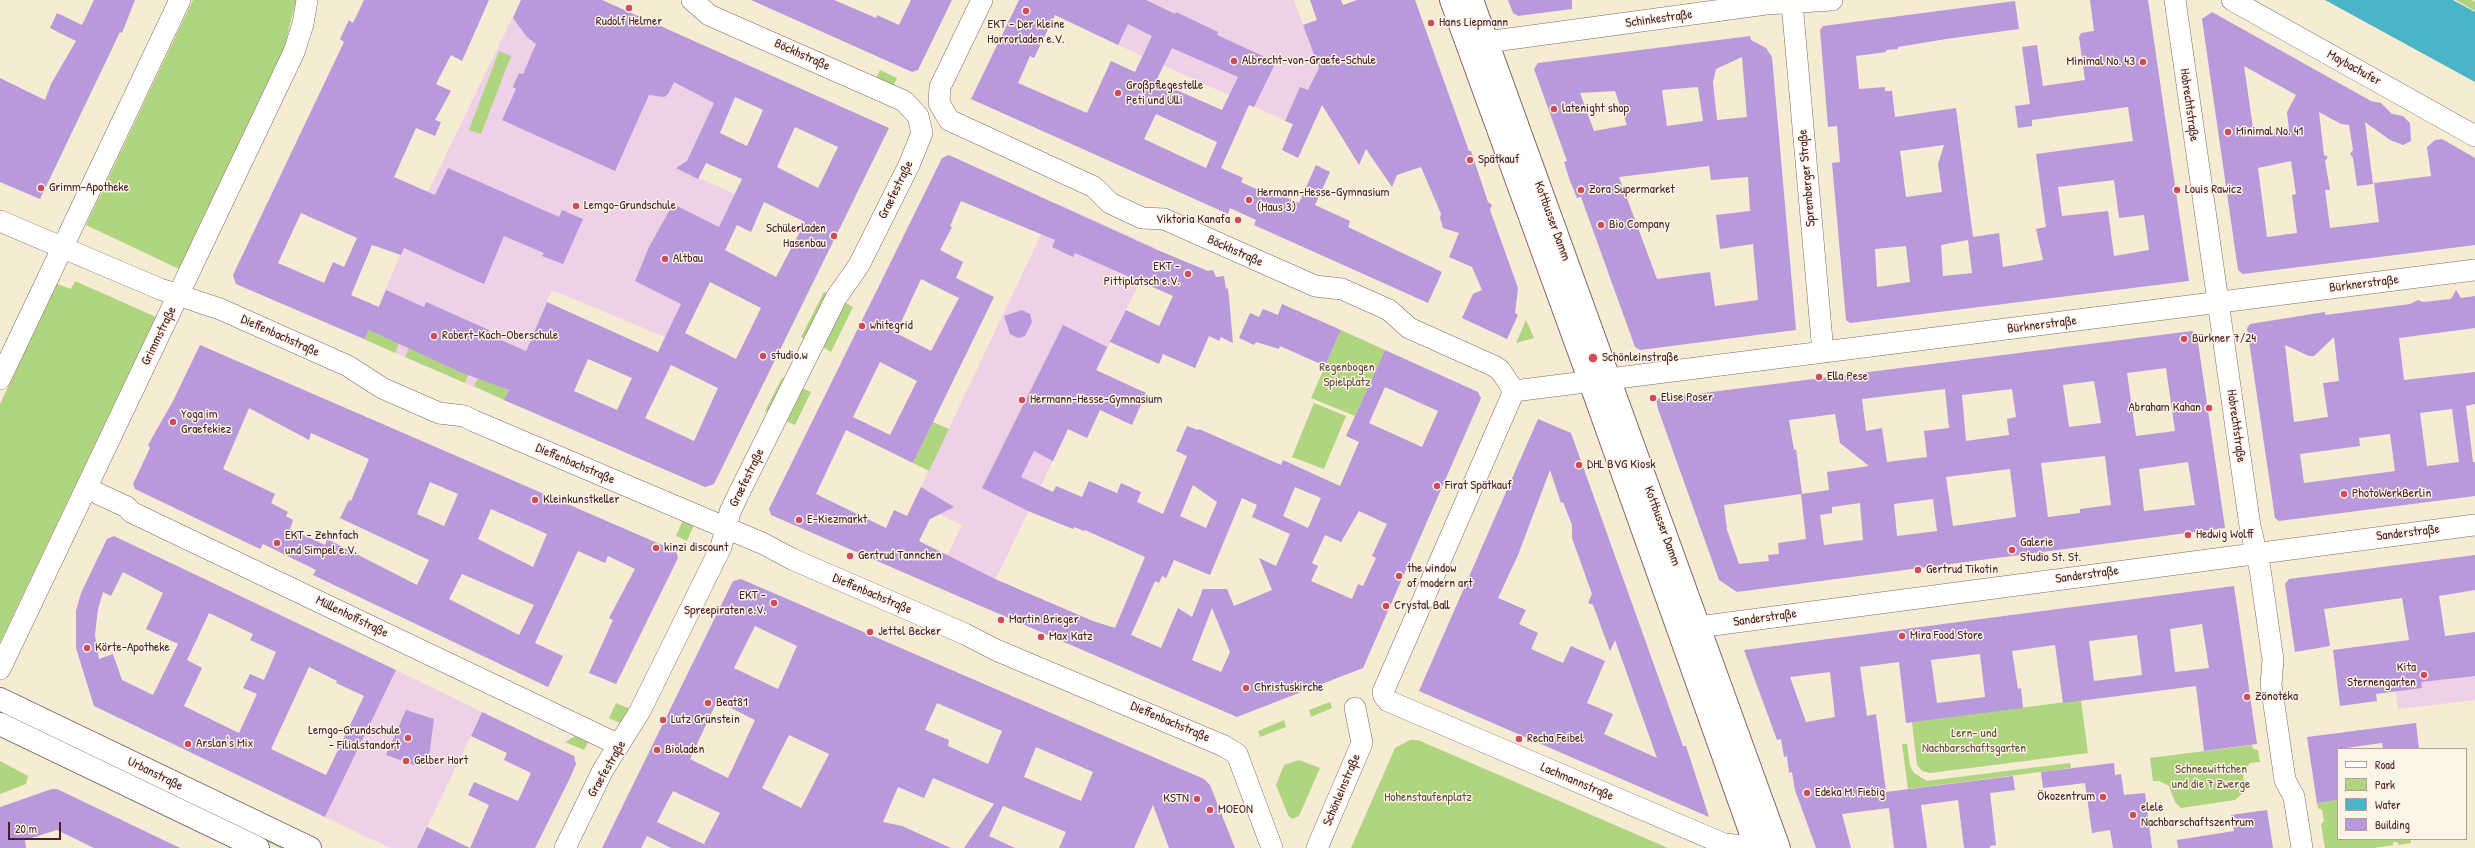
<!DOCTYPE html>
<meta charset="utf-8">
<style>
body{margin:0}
#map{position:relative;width:2475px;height:848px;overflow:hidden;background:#f6ebd3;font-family:"Patrick Hand",sans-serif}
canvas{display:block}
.legend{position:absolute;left:2337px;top:748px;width:130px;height:92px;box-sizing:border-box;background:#fcf5e5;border:1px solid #b59f9b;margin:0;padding:5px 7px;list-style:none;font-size:12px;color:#4a1f2b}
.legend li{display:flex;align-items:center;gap:8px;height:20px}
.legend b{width:20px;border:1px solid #b59f9b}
.scale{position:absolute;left:8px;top:822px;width:53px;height:18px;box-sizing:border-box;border:2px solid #4a1f2b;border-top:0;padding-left:5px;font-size:12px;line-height:14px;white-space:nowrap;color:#4a1f2b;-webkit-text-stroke:3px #fcf5e5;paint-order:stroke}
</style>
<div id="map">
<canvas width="2475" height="848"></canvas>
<ul class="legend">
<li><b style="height:5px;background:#fff"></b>Road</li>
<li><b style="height:11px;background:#b0d57f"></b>Park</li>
<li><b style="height:11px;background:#4ab5c8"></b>Water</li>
<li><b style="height:11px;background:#b899db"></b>Building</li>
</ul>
<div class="scale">20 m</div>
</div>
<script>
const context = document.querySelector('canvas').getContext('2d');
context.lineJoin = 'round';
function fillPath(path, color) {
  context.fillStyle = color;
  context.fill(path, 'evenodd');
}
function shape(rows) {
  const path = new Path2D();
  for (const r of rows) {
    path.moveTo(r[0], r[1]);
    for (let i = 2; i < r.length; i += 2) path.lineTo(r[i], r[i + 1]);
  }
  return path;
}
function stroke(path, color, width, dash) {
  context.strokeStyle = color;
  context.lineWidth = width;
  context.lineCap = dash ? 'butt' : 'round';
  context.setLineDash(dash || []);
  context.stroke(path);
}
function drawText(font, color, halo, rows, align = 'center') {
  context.font = font + ' "Patrick Hand",sans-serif';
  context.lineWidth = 3;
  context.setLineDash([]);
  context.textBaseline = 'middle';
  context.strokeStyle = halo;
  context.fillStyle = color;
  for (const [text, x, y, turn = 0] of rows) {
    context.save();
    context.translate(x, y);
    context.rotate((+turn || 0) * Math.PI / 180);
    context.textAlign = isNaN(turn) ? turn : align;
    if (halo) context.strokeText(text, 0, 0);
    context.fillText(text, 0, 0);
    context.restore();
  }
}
const built = shape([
 [521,0,602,0,749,66,699,178,735,194,665,337,552,290,504,400,364,339,428,192],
 [1025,0,1294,0,1319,68,1293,124,1118,45],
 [1056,203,1156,248,982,607,933,585,962,525,914,502],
 [2475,649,2475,700,2398,709,2395,687],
 [396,670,482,712,417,848,390,848,325,817]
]);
const green = shape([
 [193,0,296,0,285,46,179,269,86,225],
 [2456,0,2471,0,2475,2,2475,11],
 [499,51,511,56,481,134,469,130],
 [880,70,897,78,892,89,875,81],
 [75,281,156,317,0,643,0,404,57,284,71,289],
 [824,292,827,293,806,340,801,337],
 [844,302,853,307,831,352,821,346],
 [1526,320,1534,338,1516,343],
 [369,330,399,343,395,353,364,339],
 [1341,330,1385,350,1355,416,1311,398],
 [409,348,460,372,469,373,465,383,405,357],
 [478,378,509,390,504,400,474,386],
 [782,378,785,379,770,413,765,411],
 [802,388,811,392,795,425,784,420],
 [1314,403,1346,416,1324,469,1292,457],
 [933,422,949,429,929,471,913,463],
 [683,520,694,525,687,541,676,536],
 [2081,700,2088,753,1930,773,1922,771,1917,765,1912,722],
 [1330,702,1332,708,1311,717,1309,710],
 [616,703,630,709,622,724,609,718],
 [1284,720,1286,727,1260,737,1258,731],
 [579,734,590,739,584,750,565,742],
 [1410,740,1418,740,1668,848,1351,848,1395,748],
 [71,744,289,848,280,848,69,747],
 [1902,744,1907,744,1910,766,1914,773,1927,781,2070,763,2071,768,1908,789],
 [2252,745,2253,749,2258,750,2260,762,2250,763,2243,773,2245,791,2235,800,2181,808,2175,802,2169,786,2159,781,2153,781,2150,758],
 [1299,760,1320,768,1299,816,1292,819,1288,815,1276,785,1284,765],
 [0,761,28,776,26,784,0,794],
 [2338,800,2338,839,2411,839,2411,843,2399,845,2397,842,2393,842,2393,845,2374,848,2325,848,2321,824,2324,821,2322,810,2318,808,2317,803]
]);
const water = shape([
 [2325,0,2453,0,2475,12,2475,82]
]);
const building = shape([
 [94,0,135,0,122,33,120,32,40,199,0,182,0,78,45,100,51,84,76,41,50,28,57,13,82,25],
 [364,0,489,0,462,61,451,55,436,84,451,91,435,120,441,122,435,136,416,128,394,177,435,195,448,168,559,217,562,210,583,219,563,264,542,256,544,253,504,236,484,284,404,248,401,255,372,245,351,295,379,307,386,290,424,307,426,302,489,330,487,334,526,351,547,302,658,352,681,304,635,281,649,247,673,204,719,227,742,179,706,163,698,179,676,168,687,161,714,103,674,82,668,94,664,97,649,95,615,171,502,120,516,89,513,87,519,73,523,74,536,44,527,37,513,18,521,0,602,0,889,128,714,484,705,487,504,400,509,390,460,372,369,330,364,339,236,284,233,275,344,42,340,39,349,20,353,23],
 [735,97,763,110,747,146,720,133],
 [795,127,838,147,818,188,777,167],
 [764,202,805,222,776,277,725,250,737,225,751,232],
 [301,213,357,238,344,267,333,262,324,283,278,263],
 [710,282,761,308,736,359,685,333],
 [588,359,632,378,617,410,574,391],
 [671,365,718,388,694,441,645,418],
 [751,0,834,0,876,18,877,15,899,25,911,0,952,0,918,70,912,72],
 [1019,0,1146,0,1175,14,1176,12,1218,32,1217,35,1276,62,1254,107,1249,105,1221,168,1243,178,1241,182,1267,194,1269,190,1299,203,1316,165,1330,172,1315,205,1350,221,1348,227,1442,272,1428,303,1254,225,1256,220,1230,208,1228,214,971,99],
 [1055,15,1118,45,1128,24,1152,36,1135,72,1111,61,1087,113,1018,83,1030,56,1034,58],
 [1172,48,1238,77,1222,110,1156,81],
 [1156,114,1217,142,1206,168,1144,139],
 [1310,0,1341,0,1343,5,1357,0,1415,0,1469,151,1471,151,1488,202,1492,205,1490,210,1518,288,1515,313,1518,315,1507,339,1462,318,1473,294,1482,290,1472,267,1449,257,1459,233,1443,228,1440,218,1441,214,1421,167,1397,175,1392,187,1366,149,1359,165,1322,105,1298,158,1282,150,1293,124,1285,121,1300,87,1308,90,1319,68,1303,25,1317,20],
 [1508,0,1572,0,1572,9,1518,16,1513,13],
 [2090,0,2148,0,2189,281,1850,323,1846,320,1832,163,1840,162,1837,126,1828,127,1820,30,1823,26,2015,1,2019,29,1946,39,1898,47,1898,49,1886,50,1886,52,1856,56,1859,89,1885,87,1885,91,1892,91,1895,117,1956,108,1973,237,1999,233,2003,267,2043,260,2036,229,2046,227,2036,154,2133,141,2128,107,2032,120,2032,126,2018,128,2015,106,2030,104,2022,47,2037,45,2043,86,2085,80,2079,37,2081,33,2094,31],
 [1944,145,1938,164,1942,192,1906,197,1900,151],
 [2114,180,2119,218,2144,215,2149,250,2114,256,2108,211,2062,216,2058,187],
 [1968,240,1972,273,1943,276,1941,245],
 [1906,246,1910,282,1877,287,1875,249],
 [2212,12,2371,101,2381,103,2392,114,2403,116,2410,123,2411,141,2403,145,2390,140,2365,122,2373,184,2357,186,2353,158,2350,154,2353,150,2349,125,2341,124,2319,112,2324,155,2328,157,2325,161,2330,190,2325,190,2330,228,2379,222,2374,183,2431,176,2427,147,2435,140,2442,139,2475,158,2475,245,2243,274,2238,270,2202,19],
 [2244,66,2296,95,2287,112,2289,130,2254,135],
 [2291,161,2296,194,2292,195,2297,233,2267,237,2258,168],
 [1750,36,1751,40,1766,48,1772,57,1796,330,1640,350,1635,347,1581,197,1577,198,1570,181,1564,162,1567,161,1534,69,1538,63],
 [1742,57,1747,117,1717,120,1713,82,1716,69],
 [1698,87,1703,121,1667,126,1662,90],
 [1615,91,1627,125,1594,131,1580,93],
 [1709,166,1711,180,1748,177,1750,211,1716,215,1720,249,1753,244,1758,300,1715,306,1710,272,1657,279,1619,177],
 [949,155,1155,249,1208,271,1213,270,1216,277,1224,276,1226,289,1228,288,1233,343,1221,337,1219,341,1209,336,1195,368,1163,354,1159,364,1110,342,1126,310,1159,326,1173,296,1075,253,1073,257,1052,247,1055,240,961,201,950,226,952,227,940,250,963,262,956,278,994,297,913,463,846,430,816,494,886,528,894,510,907,516,921,487,954,507,930,519,919,541,995,579,1093,621,1115,628,1145,557,1085,530,1084,531,1074,527,1073,529,1028,511,982,488,1063,325,1107,347,1096,370,1146,393,1132,425,1100,410,1087,438,1068,429,1053,461,1034,451,1021,477,1053,492,1056,486,1082,497,1089,481,1117,493,1121,483,1141,492,1137,502,1163,514,1187,456,1176,451,1187,426,1198,430,1199,429,1281,465,1283,460,1340,486,1359,442,1346,436,1385,350,1478,392,1481,398,1363,668,1237,717,771,515,769,509,942,158],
 [921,279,959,298,931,351,896,333],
 [880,362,917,381,890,435,853,417],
 [1385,387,1438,411,1422,447,1369,423],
 [1193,485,1217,502,1206,528,1180,516],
 [1295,487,1321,498,1308,528,1283,516],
 [1242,498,1257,505,1252,517,1290,534,1276,566,1259,558,1272,590,1234,606,1227,589,1203,589,1192,617,1178,608,1161,648,1131,635,1155,581,1159,583,1162,576,1166,578,1174,560,1210,575],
 [1359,511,1387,524,1372,556,1376,558,1363,586,1358,584,1352,599,1311,581,1318,566,1312,563,1325,535,1341,542],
 [1212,608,1230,652,1221,672,1192,660],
 [2456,290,2461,298,2475,296,2475,328,2399,338,2404,380,2475,372,2475,404,2466,406,2473,462,2475,462,2475,496,2279,521,2275,518,2247,328,2250,324,2325,312,2325,315,2410,304,2418,300,2423,302,2451,299],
 [2334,337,2339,381,2323,383,2328,417,2294,422,2285,345,2309,356,2314,356],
 [2452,409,2459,462,2427,466,2420,413],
 [2390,434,2395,471,2304,483,2300,454,2360,446,2359,438],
 [1282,304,1341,330,1325,366,1280,346,1279,349,1256,342,1254,345,1239,338,1250,313,1259,317,1263,309,1278,315],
 [1022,310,1030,314,1032,322,1025,336,1018,338,1010,334,1004,316],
 [2192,331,2197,335,2225,528,1737,592,1719,580,1658,409,1656,399],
 [2166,368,2175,431,2136,436,2127,373],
 [2094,381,2101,423,2069,427,2063,385],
 [1945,389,1949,428,1924,431,1927,457,1887,462,1882,428,1866,431,1862,399],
 [2012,389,2016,417,2007,419,2009,435,1966,441,1962,395],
 [1835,414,1840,443,1869,466,1827,472,1829,490,1802,494,1796,449,1794,450,1789,420],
 [2105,456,2111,505,2080,509,2080,513,2048,517,2041,463],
 [2188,462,2195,505,2144,511,2139,469],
 [2010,469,2016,517,1953,526,1946,477],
 [1801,494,1806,539,1778,543,1779,554,1768,555,1769,561,1739,564,1727,530,1724,505],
 [1933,499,1937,531,1897,536,1894,504],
 [1860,503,1863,540,1824,545,1820,515,1832,513,1832,507],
 [200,345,676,551,678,558,616,684,589,673,613,620,609,618,635,569,608,556,605,563,578,551,535,643,563,656,548,687,313,575,316,570,263,544,260,549,135,489,133,484,150,448,148,445,173,401],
 [249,408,309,440,311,433,369,459,351,501,349,500,340,518,429,560,417,585,327,539,325,545,290,529,293,520,286,516,288,512,271,503,275,494,223,469],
 [430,482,458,494,444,526,417,514],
 [491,509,547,534,533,567,478,539],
 [462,574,534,605,519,635,449,599],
 [1538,419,1571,433,1683,746,1686,746,1709,817,1419,691],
 [1550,470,1561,503,1563,502,1572,525,1572,538,1592,594,1588,603,1593,605,1610,651,1615,640,1657,758,1604,734,1613,714,1587,703,1605,661,1571,646,1563,663,1531,649,1538,633,1519,624,1526,610,1498,598,1518,555],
 [114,536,396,670,325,817,94,706,76,648,76,611,81,593,107,539],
 [123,572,163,593,146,629,178,644,153,695,122,680,113,654,99,659,95,635,98,609,103,592,111,596],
 [209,613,253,634,250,640,276,652,264,680,250,674,243,688,257,694,239,733,184,706,202,668,187,660],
 [309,667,337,681,336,683,364,696,326,775,271,749],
 [2475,555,2475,590,2439,596,2445,636,2475,632,2475,676,2421,682,2422,688,2376,694,2377,701,2340,706,2333,650,2409,640,2402,598,2324,609,2330,646,2295,652,2285,584,2289,579],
 [741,579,1204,779,1210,785,1235,848,1169,848,1153,805,1134,848,1059,848,1066,832,1003,806,989,836,1015,848,964,848,994,804,933,778,924,798,898,787,883,822,902,826,951,848,712,848,704,844,720,813,673,791,657,822,712,848,671,848,647,836,641,848,602,848,733,581],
 [755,626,797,646,778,689,734,668],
 [717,701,755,720,728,778,690,759],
 [937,703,1002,731,988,764,948,746,949,740,925,730],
 [789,735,829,754,801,808,762,788],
 [1036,747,1093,772,1081,801,1024,777],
 [2234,586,2257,744,2204,751,2196,686,2063,703,2055,645,2012,651,2018,689,2021,688,2023,708,1906,723,1899,662,1860,667,1867,716,1876,714,1886,792,2013,776,2015,790,1990,793,1996,845,1990,846,1990,848,1964,848,1958,800,1921,805,1927,848,1894,848,1889,808,1842,814,1851,848,1816,848,1795,790,1792,772,1789,773,1787,756,1784,757,1781,739,1777,740,1744,650],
 [2202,624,2209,668,2175,672,2170,629],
 [2137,635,2142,675,2094,681,2089,641],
 [1980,654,1985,697,1937,703,1931,660],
 [1830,672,1835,717,1806,722,1790,677],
 [406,710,434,719,428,765,414,765,386,755],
 [482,712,574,756,576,764,570,778,535,848,417,848,427,827,470,848,489,805,468,795,474,782,518,801,531,773,504,760,507,753,471,736],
 [2416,723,2419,749,2383,749,2382,743,2338,749,2338,800,2317,803,2307,737],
 [2114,763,2115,775,2121,774,2124,795,2145,793,2152,848,2113,848,2110,830,2092,833,2085,783,2043,788,2041,772],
 [52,789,57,789,180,848,94,848,57,830,25,840,26,848,0,848,0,807],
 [2267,810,2273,848,2178,848,2177,840,2234,831,2231,815]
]);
const minor = shape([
 [982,0,940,87,939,103,949,120,1094,187,1110,203,1142,218,1164,219,1315,286,1342,289,1389,310,1409,328,1494,366,1500,370,1514,391],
 [2175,0,2250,526,2260,569,2273,660,2271,684,2285,780,2294,797,2302,848],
 [2232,0,2475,136],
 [1792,3,1823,352],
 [1487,42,1766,4,1832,0],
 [0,221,160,289,220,309,348,366,382,388,439,413,464,416,474,421,764,544,792,559,965,634,996,650,1224,746,1237,754,1272,848],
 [0,379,180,0],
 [1514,391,2475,270],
 [1514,391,1383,692,1384,696,1388,701,1724,844,1756,847,1771,843],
 [86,488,127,507,131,512,619,745],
 [1698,627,2475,525],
 [0,669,294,52,303,24,307,0],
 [565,848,603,770,640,711,721,547,730,512,739,493,836,298,859,265,909,165,922,133,918,116,904,101,709,15,692,0],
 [1317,848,1362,743,1355,708]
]);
const major = shape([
 [1451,0,1590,382,1756,848],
 [1472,0,1779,848],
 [0,699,310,848],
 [0,724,258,848]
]);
const markers = [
 [629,8,4,"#d1495b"],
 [1026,11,4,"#d1495b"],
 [1431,23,4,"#d1495b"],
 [1234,61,4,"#d1495b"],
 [2143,62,4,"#d1495b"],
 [1118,93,4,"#d1495b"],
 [1554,109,4,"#d1495b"],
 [2228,132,4,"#d1495b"],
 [1470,160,4,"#d1495b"],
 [41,188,4,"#d1495b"],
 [1581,190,4,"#d1495b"],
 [2177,190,4,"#d1495b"],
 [1249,200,4,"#d1495b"],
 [576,206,4,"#d1495b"],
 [1238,220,4,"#d1495b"],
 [1601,225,4,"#d1495b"],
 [834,236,4,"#d1495b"],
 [665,259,4,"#d1495b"],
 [1188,274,4,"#d1495b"],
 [862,326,4,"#d1495b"],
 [434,336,4,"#d1495b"],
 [2184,339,4,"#d1495b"],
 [763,356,4,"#d1495b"],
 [1593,358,5,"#d1495b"],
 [1819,377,4,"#d1495b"],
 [1653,398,4,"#d1495b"],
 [1022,400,4,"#d1495b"],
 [2209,408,4,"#d1495b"],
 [173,422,4,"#d1495b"],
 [1579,465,4,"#d1495b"],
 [1437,486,4,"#d1495b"],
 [2344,494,4,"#d1495b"],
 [535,500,4,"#d1495b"],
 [799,520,4,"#d1495b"],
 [2188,535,4,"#d1495b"],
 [277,543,4,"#d1495b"],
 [656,548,4,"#d1495b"],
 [2012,550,4,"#d1495b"],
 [850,556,4,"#d1495b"],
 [1918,570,4,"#d1495b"],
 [1399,576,4,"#d1495b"],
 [774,603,4,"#d1495b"],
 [1386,606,4,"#d1495b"],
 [1001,620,4,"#d1495b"],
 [870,632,4,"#d1495b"],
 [1902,636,4,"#d1495b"],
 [1041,637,4,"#d1495b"],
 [87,648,4,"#d1495b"],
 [2424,675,4,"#d1495b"],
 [1246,688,4,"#d1495b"],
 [2247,697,4,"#d1495b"],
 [708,703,4,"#d1495b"],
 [663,720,4,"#d1495b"],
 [408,738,4,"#d1495b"],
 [1519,739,4,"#d1495b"],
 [188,744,4,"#d1495b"],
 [657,750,4,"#d1495b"],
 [406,761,4,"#d1495b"],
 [1807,793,4,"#d1495b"],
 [2103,797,4,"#d1495b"],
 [1197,799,4,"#d1495b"],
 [1210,810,4,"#d1495b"],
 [2133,815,4,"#d1495b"]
];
const streetNames = [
 ["Schinkestraße",1659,19,-8],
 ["Böckhstraße",802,55,24],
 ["Maybachufer",2354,68,29],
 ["Hobrechtstraße",2189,105,82],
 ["Spremberger Straße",1807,178,-95],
 ["Graefestraße",896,190,-64],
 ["Kottbusser Damm",1552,221,70],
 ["Böckhstraße",1235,251,24],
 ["Bürknerstraße",2364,284,-7],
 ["Bürknerstraße",2042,325,-7],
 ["Grimmstraße",159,336,-64],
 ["Dieffenbachstraße",280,336,24],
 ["Hobrechtstraße",2236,426,82],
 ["Dieffenbachstraße",575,464,23],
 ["Graefestraße",747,478,-64],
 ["Kottbusser Damm",1662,526,70],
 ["Sanderstraße",2408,533,-7],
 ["Sanderstraße",2087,575,-8],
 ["Dieffenbachstraße",872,594,23],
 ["Müllenhoffstraße",352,617,26],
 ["Sanderstraße",1765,618,-8],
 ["Dieffenbachstraße",1170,722,23],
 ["Graefestraße",607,769,-60],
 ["Urbanstraße",155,774,26],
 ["Lachmannstraße",1577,782,23],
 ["Schönleinstraße",1342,790,-67]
];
const poiNames = [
 ["Rudolf Helmer",629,22,"center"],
 ["Hans Liepmann",1439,23],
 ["EKT - Der kleine",1026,25,"center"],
 ["Horrorladen e.V.",1026,40,"center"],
 ["Albrecht-von-Graefe-Schule",1242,61],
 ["Minimal No. 43",2135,62,"right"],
 ["Großpflegestelle",1126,86],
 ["Peti und Ulli",1126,101],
 ["latenight shop",1562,109],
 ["Minimal No. 41",2236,132],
 ["Spätkauf",1478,160],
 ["Grimm-Apotheke",49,188],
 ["Zora Supermarket",1589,190],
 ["Louis Rawicz",2185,190],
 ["Hermann-Hesse-Gymnasium",1257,193],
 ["(Haus 3)",1257,208],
 ["Lemgo-Grundschule",584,206],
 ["Viktoria Kanafa",1230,220,"right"],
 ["Bio Company",1609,225],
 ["Schülerladen",826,229,"right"],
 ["Hasenbau",826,244,"right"],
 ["Altbau",673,259],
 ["EKT -",1180,267,"right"],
 ["Pittiplatsch e.V.",1180,282,"right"],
 ["whitegrid",870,326],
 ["Robert-Koch-Oberschule",442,336],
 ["Bürkner 7/24",2192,339],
 ["studio.w",771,356],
 ["Schönleinstraße",1602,358],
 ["Ella Pese",1827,377],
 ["Elise Poser",1661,398],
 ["Hermann-Hesse-Gymnasium",1030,400],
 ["Abraham Kahan",2201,408,"right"],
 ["Yoga im",181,415],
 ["Graefekiez",181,430],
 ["DHL BVG Kiosk",1587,465],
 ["Firat Spätkauf",1445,486],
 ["PhotoWerkBerlin",2352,494],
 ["Kleinkunstkeller",543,500],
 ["E-Kiezmarkt",807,520],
 ["Hedwig Wolff",2196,535],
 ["EKT - Zehnfach",285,536],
 ["und Simpel e.V.",285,551],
 ["Galerie",2020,543],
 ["Studio St. St.",2020,558],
 ["kinzi discount",664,548],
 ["Gertrud Tannchen",858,556],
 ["the window",1407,569],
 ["of modern art",1407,584],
 ["Gertrud Tikotin",1926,570],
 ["EKT -",766,596,"right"],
 ["Spreepiraten e.V.",766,611,"right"],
 ["Crystal Ball",1394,606],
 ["Martin Brieger",1009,620],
 ["Jettel Becker",878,632],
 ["Mira Food Store",1910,636],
 ["Max Katz",1049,637],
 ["Körte-Apotheke",95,648],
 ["Kita",2416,668,"right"],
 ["Sternengarten",2416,683,"right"],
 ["Christuskirche",1254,688],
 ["Zönotéka",2255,697],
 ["Beat81",716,703],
 ["Lutz Grünstein",671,720],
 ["Lemgo-Grundschule",400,731,"right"],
 ["- Filialstandort",400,746,"right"],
 ["Recha Feibel",1527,739],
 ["Arslan's Mix",196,744],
 ["Bioladen",665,750],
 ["Gelber Hort",414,761],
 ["Edeka M. Fiebig",1815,793],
 ["Ökozentrum",2095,797,"right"],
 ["KSTN",1189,799,"right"],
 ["elele",2141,808],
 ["Nachbarschaftszentrum",2141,823],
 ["MOEON",1218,810]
];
const parkNames = [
 ["Regenbogen",1347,368],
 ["Spielplatz",1347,383],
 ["Lern- und",1974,734],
 ["Nachbarschaftsgarten",1974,749],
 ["Schneewittchen",2211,770],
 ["und die 7 Zwerge",2211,785],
 ["Hohenstaufenplatz",1428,798]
];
fillPath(built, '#eed0e7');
fillPath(green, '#b0d57f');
fillPath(water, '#4ab5c8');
fillPath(building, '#b899db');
stroke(minor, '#866666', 22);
stroke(major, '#866666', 24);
stroke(minor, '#fff', 21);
stroke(major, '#fff', 22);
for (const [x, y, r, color] of markers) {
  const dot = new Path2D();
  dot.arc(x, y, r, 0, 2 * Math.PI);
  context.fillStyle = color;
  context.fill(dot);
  stroke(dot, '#fcf5e5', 1.5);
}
drawText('13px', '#4a1f2b', '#fcf5e5', streetNames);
drawText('13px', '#4a1f2b', '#fcf5e5', poiNames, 'left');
drawText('13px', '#644c40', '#fcf5e5', parkNames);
</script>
